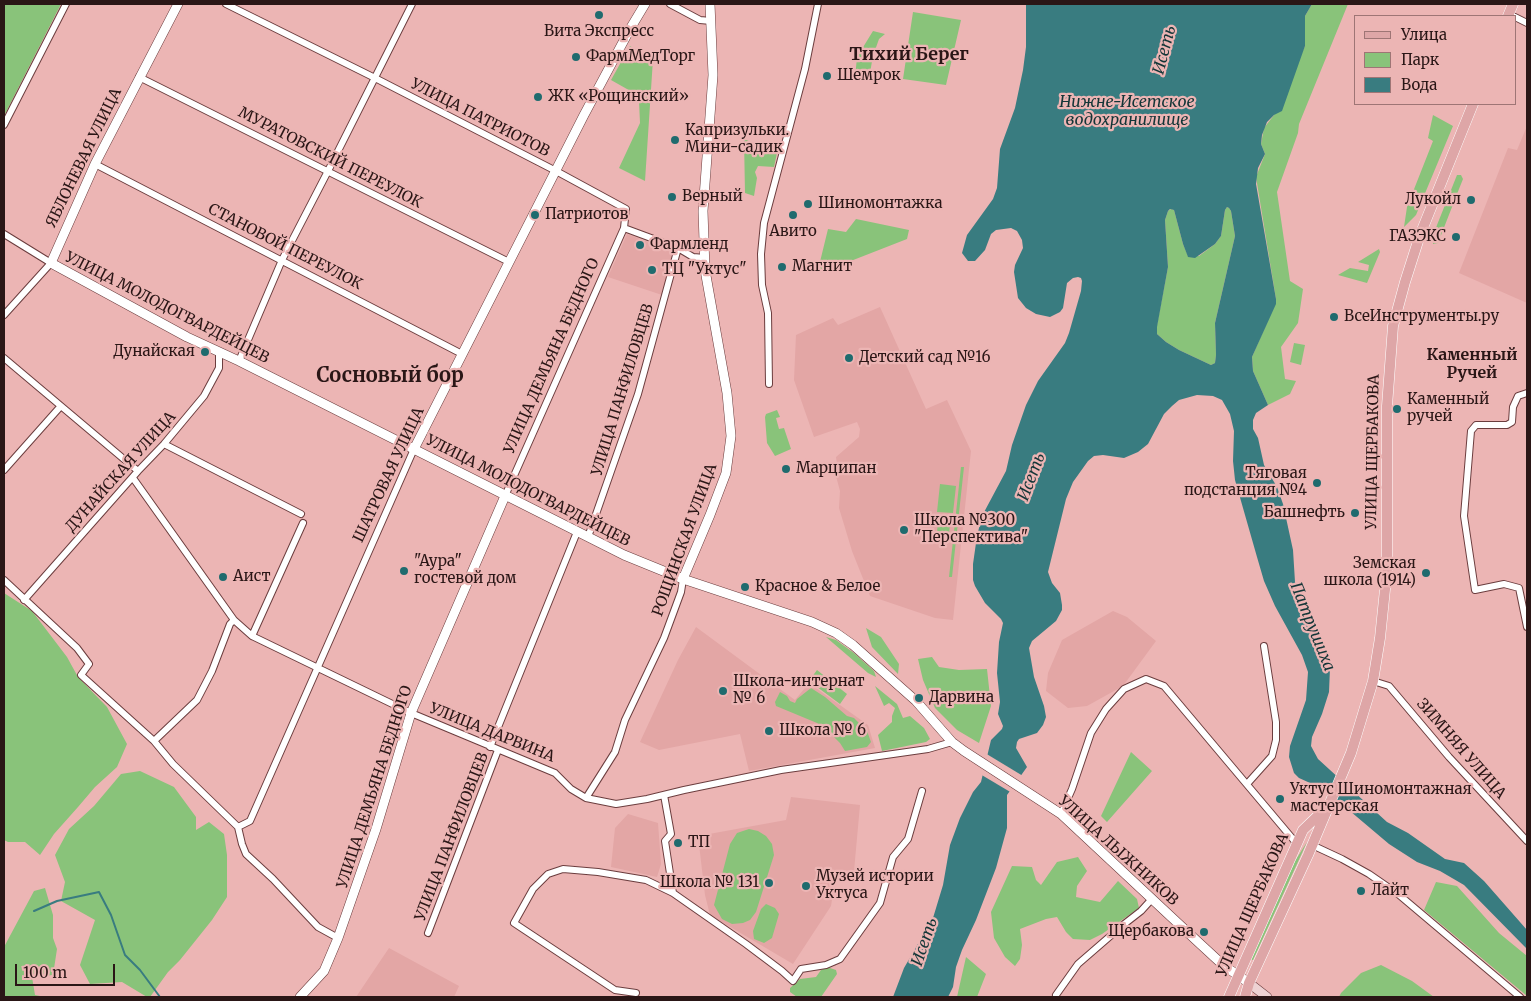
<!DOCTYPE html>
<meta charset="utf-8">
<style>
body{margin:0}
#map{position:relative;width:1531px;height:1001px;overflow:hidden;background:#ecb5b4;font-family:Merriweather,serif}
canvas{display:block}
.frame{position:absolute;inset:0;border:5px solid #2a1616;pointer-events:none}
.legend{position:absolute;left:1354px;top:15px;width:162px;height:90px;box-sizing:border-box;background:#ecb5b4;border:1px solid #9e7575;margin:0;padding:6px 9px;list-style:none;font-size:15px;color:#2a1616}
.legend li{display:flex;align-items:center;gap:10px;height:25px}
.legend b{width:25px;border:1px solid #9e7575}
.scale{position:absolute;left:15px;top:964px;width:100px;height:22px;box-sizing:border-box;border:2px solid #2a1616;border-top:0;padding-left:6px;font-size:15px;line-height:18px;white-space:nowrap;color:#2a1616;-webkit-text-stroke:4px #ecb5b4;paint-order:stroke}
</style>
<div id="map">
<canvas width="1531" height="1001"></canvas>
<div class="frame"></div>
<ul class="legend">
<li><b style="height:6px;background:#dea6a7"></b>Улица</li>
<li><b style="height:14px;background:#89c37a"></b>Парк</li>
<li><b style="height:14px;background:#397c80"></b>Вода</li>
</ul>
<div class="scale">100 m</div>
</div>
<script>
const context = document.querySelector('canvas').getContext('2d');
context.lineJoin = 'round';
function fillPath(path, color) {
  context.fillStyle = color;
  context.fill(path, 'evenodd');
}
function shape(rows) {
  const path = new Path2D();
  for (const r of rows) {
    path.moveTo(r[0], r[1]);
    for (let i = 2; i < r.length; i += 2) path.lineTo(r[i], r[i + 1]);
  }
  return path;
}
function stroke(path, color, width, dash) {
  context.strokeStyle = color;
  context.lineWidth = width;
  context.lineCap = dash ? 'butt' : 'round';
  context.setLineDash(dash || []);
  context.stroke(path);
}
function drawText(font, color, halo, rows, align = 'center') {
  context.font = font + ' Merriweather,serif';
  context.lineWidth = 4.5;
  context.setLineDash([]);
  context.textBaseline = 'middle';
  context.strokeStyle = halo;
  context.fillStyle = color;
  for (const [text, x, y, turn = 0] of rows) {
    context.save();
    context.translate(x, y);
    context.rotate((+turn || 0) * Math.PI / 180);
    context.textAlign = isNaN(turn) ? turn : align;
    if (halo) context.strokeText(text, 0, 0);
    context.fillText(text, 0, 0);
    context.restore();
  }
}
const built = shape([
 [1527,126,1527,303,1459,273,1508,148,1517,150],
 [627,234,675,252,662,295,608,277],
 [880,307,926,409,947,400,971,451,953,620,935,618,870,596,852,551,839,508,840,491,836,476,838,472,836,457,859,437,860,429,857,422,814,437,794,380,796,335,833,318,838,325],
 [1113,611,1127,617,1156,641,1123,686,1087,706,1068,708,1046,691,1048,673,1062,640],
 [696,627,795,700,809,683,868,725,875,748,749,771,740,734,659,750,640,742,678,660],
 [791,797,860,805,854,871,837,870,831,906,793,964,710,915,705,895,698,836,786,820],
 [628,814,658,823,661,864,657,877,611,867,615,828],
 [389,948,459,986,454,997,356,997]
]);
const green = shape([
 [4,4,61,4,4,116],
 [1312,4,1348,4,1299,124,1298,133,1277,192,1290,281,1303,289,1298,323,1281,347,1285,379,1296,381,1290,394,1268,405,1253,371,1252,357,1275,304,1276,299,1256,177,1265,154,1261,144,1264,128,1274,115,1305,46,1305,16],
 [913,12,961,20,946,85,903,79],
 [873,31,885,34,879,39,873,56,869,78,855,78,857,57],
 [630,46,653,59,645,181,619,168,640,123,639,101,634,93,611,80],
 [1433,115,1453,126,1416,215,1404,227,1407,207,1433,141,1428,138],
 [744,139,777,153,774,167,758,166,755,172,757,178,754,196,745,193],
 [1457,175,1461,175,1463,179,1459,189,1438,243,1433,244,1433,235],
 [1227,207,1229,208,1231,211,1235,236,1215,323,1216,355,1215,363,1211,365,1179,350,1166,342,1157,334,1156,330,1168,267,1165,220,1168,211,1171,209,1174,210,1183,244,1188,256,1199,256,1215,244,1221,236,1225,210],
 [856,219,909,230,907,239,820,273,818,270,828,229,846,232],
 [1379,249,1380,252,1367,283,1338,275,1350,268,1368,271,1369,265,1358,262],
 [1294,343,1305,345,1301,365,1290,362],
 [777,410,780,417,776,418,779,429,784,428,791,449,775,456,767,443,765,417,766,414],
 [961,467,964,467,952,577,949,577],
 [940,484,956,486,953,513,937,512],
 [939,516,951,517,948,541,936,539],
 [4,593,32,611,67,657,78,677,107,707,127,744,117,767,95,787,78,807,54,834,40,855,25,842,8,842,4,840],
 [866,628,881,637,899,664,898,674,872,647],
 [826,637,836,640,854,653,874,671,876,677,868,673],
 [932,657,939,667,959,670,987,669,991,706,979,743,957,730,935,708,923,680,918,659],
 [817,670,847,694,840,704,809,681],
 [875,686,897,704,903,718,910,716,924,728,930,739,926,742,882,751,878,735,892,722,892,716,895,708,889,703,884,706],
 [811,688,825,697,847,716,854,718,867,731,871,742,867,747,845,751,840,743,827,730,817,723,776,706,775,702,780,692,787,696,790,701,795,703,797,699],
 [1131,752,1152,771,1107,822,1101,816],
 [140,771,174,787,196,817,196,830,209,822,224,834,227,855,227,897,212,920,180,960,168,972,150,997,147,997,122,982,90,984,80,965,95,920,61,901,65,882,55,855,69,829,94,806,121,774],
 [749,829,758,831,766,836,772,844,774,855,756,912,750,920,743,923,732,924,722,919,714,905,730,844,737,833],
 [1307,842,1253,960,1251,960,1295,861],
 [1078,857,1087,871,1077,886,1076,897,1100,902,1118,881,1137,899,1139,908,1102,934,1090,940,1073,939,1066,932,1057,917,1046,919,1020,929,1022,945,1020,959,1015,966,1005,957,994,938,991,912,1012,866,1032,867,1036,880,1041,885,1057,862],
 [1436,882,1457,886,1499,933,1527,956,1527,996,1424,910],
 [45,888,53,915,53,938,57,949,53,975,32,977,35,995,45,997,4,997,4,947,34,891],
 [766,904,775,908,779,914,772,938,764,943,754,939,753,931,761,909],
 [966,957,986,974,977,997,957,997],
 [1381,965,1412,981,1434,997,1339,997,1341,993,1361,973],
 [827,967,836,970,837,974,821,997,797,997,790,992,790,988,800,979,816,977,821,970]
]);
const water = shape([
 [1026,4,1312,4,1305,16,1305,46,1282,111,1274,115,1267,122,1262,135,1261,144,1265,154,1258,168,1256,184,1276,299,1276,304,1252,357,1253,371,1268,405,1256,413,1253,420,1253,429,1258,438,1264,465,1277,487,1283,504,1293,550,1295,582,1301,608,1315,644,1330,668,1329,692,1322,714,1312,737,1311,746,1318,759,1387,822,1408,833,1445,859,1464,863,1484,881,1527,930,1527,949,1464,885,1440,871,1417,862,1389,844,1331,795,1319,787,1299,778,1294,773,1289,757,1290,746,1306,700,1308,672,1302,655,1275,606,1264,581,1257,557,1235,480,1233,461,1234,431,1230,414,1222,400,1213,396,1197,395,1179,400,1172,406,1164,414,1148,444,1138,452,1124,458,1103,455,1094,456,1088,461,1073,482,1066,499,1048,572,1052,583,1060,593,1062,605,1062,610,1056,621,1032,641,1029,648,1034,677,1044,706,1046,717,1043,725,1037,733,1019,739,1017,742,1016,748,1027,767,1007,795,1007,828,996,868,976,920,962,950,956,967,953,987,948,997,893,997,904,968,933,918,943,885,950,845,960,818,973,792,981,782,991,740,1002,729,1003,726,998,714,1000,702,997,673,999,642,1003,623,1001,619,985,603,975,586,973,580,973,564,977,536,982,516,1006,471,1012,445,1026,405,1038,381,1065,343,1069,333,1081,291,1082,281,1081,278,1078,277,1073,278,1067,283,1063,308,1060,312,1050,317,1036,314,1026,308,1018,298,1014,272,1015,265,1023,248,1022,240,1017,231,1011,228,996,230,991,234,985,250,975,261,968,261,962,253,967,235,993,199,997,188,1000,149,1015,108,1023,70,1026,47],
 [1227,207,1229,208,1231,211,1235,236,1215,323,1216,355,1215,363,1211,365,1179,350,1166,342,1157,334,1157,327,1168,267,1165,220,1168,211,1170,209,1174,210,1183,244,1188,257,1195,258,1215,244,1221,236,1225,210]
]);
const pier = shape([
 [985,753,1023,776,1012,793,980,774]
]);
const stream = shape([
 [34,911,57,901,99,892,111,915,125,955,140,970,160,997]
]);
const minor = shape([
 [226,4,375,78,556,171,626,209,624,228,505,496],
 [670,4,700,20,711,21],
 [1515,17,1527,23],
 [139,77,509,262],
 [4,125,66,4],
 [95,164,462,354],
 [624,228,678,248,693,257,705,258],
 [4,234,51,263,4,315],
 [4,358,138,471],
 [239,361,282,260,328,171,412,4],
 [769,384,768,313,762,285,761,254,764,223,805,69,818,4],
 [1527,393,1518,396,1513,407,1512,422,1507,425,1476,425,1471,431,1464,516,1475,590,1504,584,1519,588,1527,627],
 [164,444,301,514],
 [4,470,60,407],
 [133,478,234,620,252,636,411,713,555,773,571,789,586,798,616,804,647,799,684,790,781,770,928,749,952,742],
 [588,537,638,394,678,248],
 [4,580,77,648,89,664,81,675,154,741,173,764,238,827,242,844,246,854,273,879,318,927,338,938],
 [24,600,138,471,164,444,204,396,219,368,219,352],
 [252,636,303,523],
 [1373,681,1389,686,1449,757,1527,841],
 [154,741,197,700,212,671,230,624,234,620],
 [490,747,577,532],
 [1247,784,1272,756,1276,740,1276,722,1264,646],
 [664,795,671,834,665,841,673,893],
 [586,798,615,752,625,720,664,638,681,592,683,579],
 [1061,814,1072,789,1091,733,1106,709,1124,689,1146,679,1164,686,1297,844],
 [238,827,250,821,414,449],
 [1312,845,1342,859,1369,874,1398,894,1520,997],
 [428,933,498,750],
 [636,993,615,990,514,923,533,889,548,874,563,869,598,872,646,880,673,893,746,944,782,971,793,981,801,969,826,965,840,959,880,903,893,857,908,839,922,791],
 [1056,995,1078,964,1123,925,1141,911,1151,900]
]);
const tertiary = shape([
 [178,4,95,164,51,263,187,337,239,361,624,555,683,579,812,622,836,633,853,645,916,701,952,742,964,751,1061,814,1197,941,1223,965,1249,983],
 [414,449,584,115,630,29,645,4],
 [683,579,710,515,726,473,731,436,727,393,705,270,703,211,713,75,710,4],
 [300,997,324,971,338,938,376,829,411,713,505,496]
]);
const secondary = shape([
 [1249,983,1267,997]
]);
const primary = shape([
 [1508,16,1513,4],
 [1229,997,1303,830,1326,808],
 [1245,997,1249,983,1308,855,1351,753,1373,681,1380,638,1387,570,1387,406,1393,326,1405,282,1420,235,1473,104]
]);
const markers = [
 [599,15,5,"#1f6b6e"],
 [576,57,5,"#1f6b6e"],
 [827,76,5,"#1f6b6e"],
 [538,97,5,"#1f6b6e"],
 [675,140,5,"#1f6b6e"],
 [672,197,5,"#1f6b6e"],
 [1471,200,5,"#1f6b6e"],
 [808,204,5,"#1f6b6e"],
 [535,215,5,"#1f6b6e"],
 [793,215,5,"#1f6b6e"],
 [1456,237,5,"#1f6b6e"],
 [640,245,5,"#1f6b6e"],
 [782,267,5,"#1f6b6e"],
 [652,270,5,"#1f6b6e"],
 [1334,317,5,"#1f6b6e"],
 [205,352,5,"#1f6b6e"],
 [849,358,5,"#1f6b6e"],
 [1397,409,5,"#1f6b6e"],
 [786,469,5,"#1f6b6e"],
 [1317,483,5,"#1f6b6e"],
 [1355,513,5,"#1f6b6e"],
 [904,530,5,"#1f6b6e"],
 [404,571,5,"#1f6b6e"],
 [1426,573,5,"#1f6b6e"],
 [223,577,5,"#1f6b6e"],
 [745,587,5,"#1f6b6e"],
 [723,691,5,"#1f6b6e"],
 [919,698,5,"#1f6b6e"],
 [769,731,5,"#1f6b6e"],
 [1280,799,5,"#1f6b6e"],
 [678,843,5,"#1f6b6e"],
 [769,883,5,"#1f6b6e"],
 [806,886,5,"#1f6b6e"],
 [1361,891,5,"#1f6b6e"],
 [1204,932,5,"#1f6b6e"]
];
const poiNames = [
 ["Вита Экспресс",599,32,"center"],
 ["ФармМедТорг",586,57],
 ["Шемрок",837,76],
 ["ЖК «Рощинский»",548,97],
 ["Капризульки.",685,131],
 ["Мини-садик",685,148],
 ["Верный",682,197],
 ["Лукойл",1461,200,"right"],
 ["Шиномонтажка",818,204],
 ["Патриотов",545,215],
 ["Авито",793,232,"center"],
 ["ГАЗЭКС",1446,237,"right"],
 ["Фармленд",650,245],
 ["Магнит",792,267],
 ["ТЦ \"Уктус\"",662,270],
 ["ВсеИнструменты.ру",1344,317],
 ["Дунайская",195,352,"right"],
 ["Детский сад №16",859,358],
 ["Каменный",1407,400],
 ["ручей",1407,417],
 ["Марципан",796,469],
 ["Тяговая",1307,474,"right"],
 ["подстанция №4",1307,491,"right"],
 ["Башнефть",1345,513,"right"],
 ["Школа №300",914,521],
 ["\"Перспектива\"",914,538],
 ["\"Аура\"",414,562],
 ["гостевой дом",414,579],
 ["Земская",1416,564,"right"],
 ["школа (1914)",1416,581,"right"],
 ["Аист",233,577],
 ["Красное & Белое",755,587],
 ["Школа-интернат",733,682],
 ["№ 6",733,699],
 ["Дарвина",929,698],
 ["Школа № 6",779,731],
 ["Уктус Шиномонтажная",1290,790],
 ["мастерская",1290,807],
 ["ТП",688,843],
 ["Музей истории",816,877],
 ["Уктуса",816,894],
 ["Школа № 131",759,883,"right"],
 ["Лайт",1371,891],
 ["Щербакова",1194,932,"right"]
];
const streetNames = [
 ["УЛИЦА ПАТРИОТОВ",480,118,27],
 ["ЯБЛОНЕВАЯ УЛИЦА",84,158,-64],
 ["МУРАТОВСКИЙ ПЕРЕУЛОК",330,158,27],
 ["СТАНОВОЙ ПЕРЕУЛОК",285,247,27],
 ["УЛИЦА МОЛОДОГВАРДЕЙЦЕВ",167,308,27],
 ["УЛИЦА ДЕМЬЯНА БЕДНОГО",552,356,-66],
 ["УЛИЦА ПАНФИЛОВЦЕВ",623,390,-73],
 ["УЛИЦА ЩЕРБАКОВА",1373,452,-89],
 ["ДУНАЙСКАЯ УЛИЦА",121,472,-48],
 ["ШАТРОВАЯ УЛИЦА",389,475,-65],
 ["УЛИЦА МОЛОДОГВАРДЕЙЦЕВ",528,491,27],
 ["РОЩИНСКАЯ УЛИЦА",685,540,-70],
 ["УЛИЦА ДАРВИНА",492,733,22],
 ["ЗИМНЯЯ УЛИЦА",1461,749,49],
 ["УЛИЦА ДЕМЬЯНА БЕДНОГО",375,787,-72],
 ["УЛИЦА ПАНФИЛОВЦЕВ",452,837,-69],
 ["УЛИЦА ЛЫЖНИКОВ",1118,851,42],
 ["УЛИЦА ЩЕРБАКОВА",1253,905,-66]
];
const waterNames = [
 ["Исеть",1165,50,-75],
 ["Нижне-Исетское",1127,102],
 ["водохранилище",1127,120],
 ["Исеть",1032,477,-69],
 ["Патрушиха",1312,627,68],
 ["Исеть",925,942,-71]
];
const neighbourhoodNames = [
 ["Каменный",1472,355],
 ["Ручей",1472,373]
];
const quarterNames = [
 ["Тихий Берег",909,55]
];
const districtNames = [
 ["Сосновый бор",390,376]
];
fillPath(built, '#e3a6a5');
fillPath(green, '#89c37a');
fillPath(water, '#397c80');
fillPath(pier, '#ecb5b4');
stroke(stream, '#397c80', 2);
stroke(minor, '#6b3d3e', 8);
stroke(tertiary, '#6b3d3e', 10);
stroke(secondary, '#6b3d3e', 10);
stroke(primary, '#fff', 11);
stroke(minor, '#fff', 6);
stroke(tertiary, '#fff', 9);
stroke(secondary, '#eed2d3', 9);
stroke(primary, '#dea6a7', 10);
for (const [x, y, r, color] of markers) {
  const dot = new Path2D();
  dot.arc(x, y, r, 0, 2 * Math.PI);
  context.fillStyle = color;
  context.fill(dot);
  stroke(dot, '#ecb5b4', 2);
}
drawText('15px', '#2a1616', '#ecb5b4', poiNames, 'left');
drawText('15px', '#2a1616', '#ecb5b4', streetNames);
drawText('italic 16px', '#133537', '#ecb5b4', waterNames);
drawText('bold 16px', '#2a1616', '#ecb5b4', neighbourhoodNames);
drawText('bold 18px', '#2a1616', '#ecb5b4', quarterNames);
drawText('bold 20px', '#2a1616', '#ecb5b4', districtNames);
</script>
